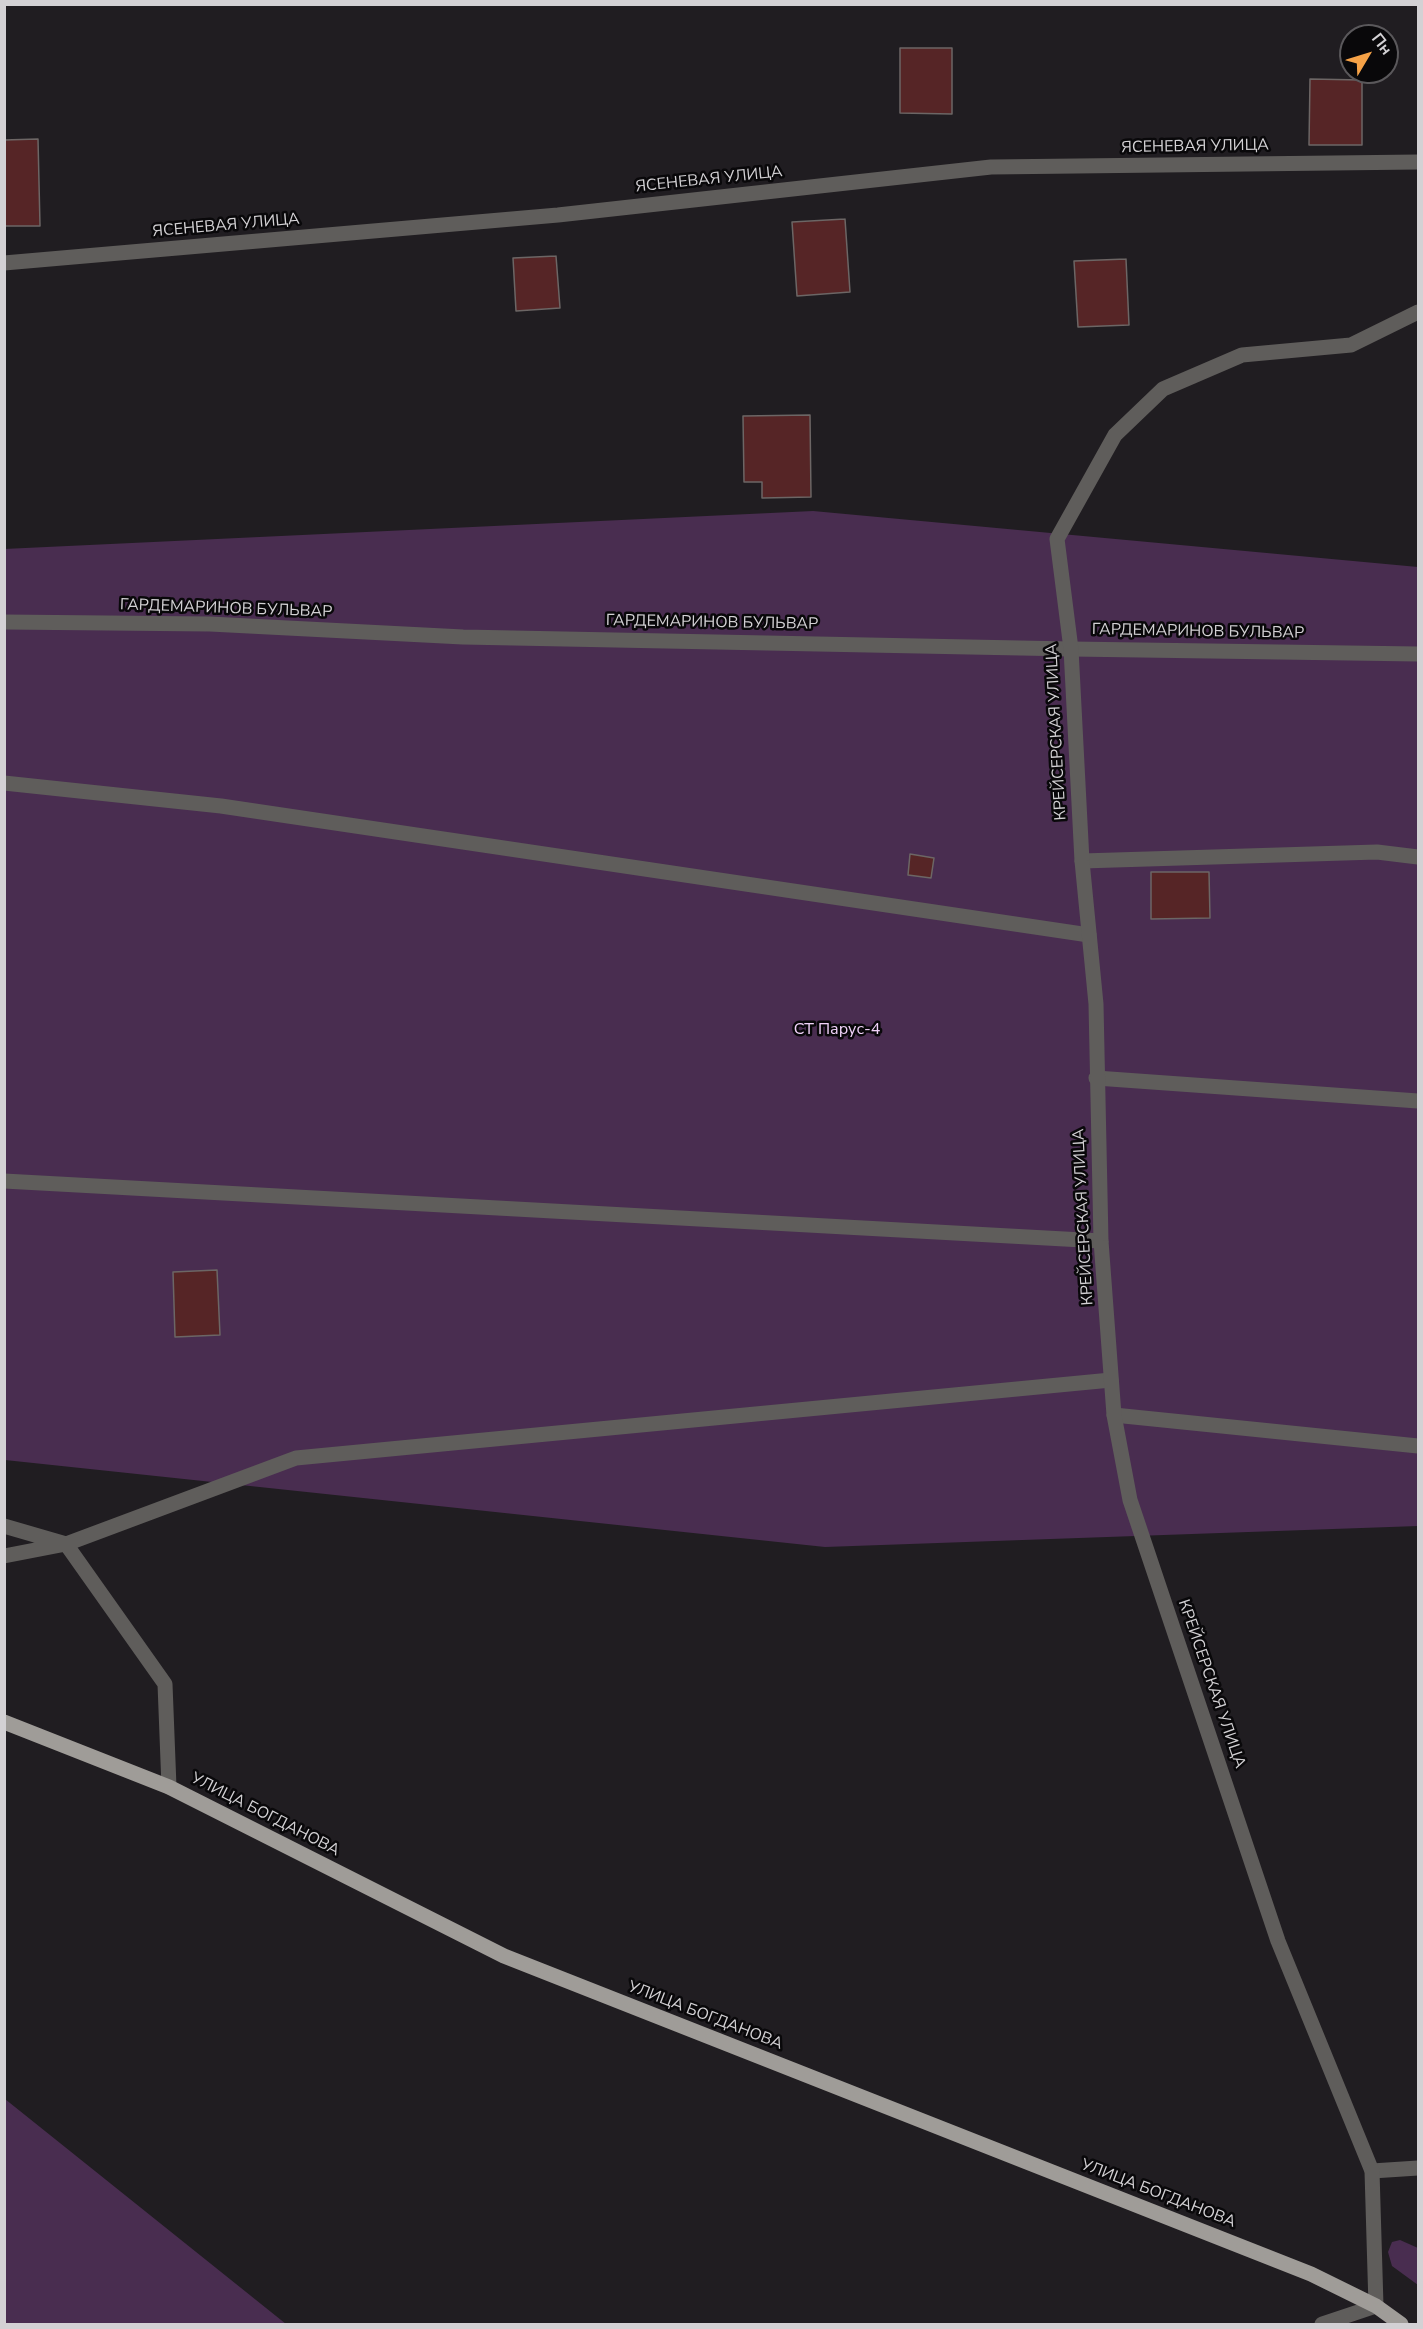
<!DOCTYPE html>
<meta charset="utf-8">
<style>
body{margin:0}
#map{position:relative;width:1423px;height:2329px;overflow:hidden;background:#201d21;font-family:"Nunito Sans",sans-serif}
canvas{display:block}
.frame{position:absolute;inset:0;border:6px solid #d3d1d4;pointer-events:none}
.north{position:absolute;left:1339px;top:24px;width:60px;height:60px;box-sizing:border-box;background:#09080a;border:2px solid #5a585b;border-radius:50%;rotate:52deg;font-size:16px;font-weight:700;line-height:24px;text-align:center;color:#d3d1d4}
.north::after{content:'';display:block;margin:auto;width:21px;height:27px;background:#f6a247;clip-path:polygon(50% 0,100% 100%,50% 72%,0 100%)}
</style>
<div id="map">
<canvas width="1423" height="2329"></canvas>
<div class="frame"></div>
<div class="north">Пн</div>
</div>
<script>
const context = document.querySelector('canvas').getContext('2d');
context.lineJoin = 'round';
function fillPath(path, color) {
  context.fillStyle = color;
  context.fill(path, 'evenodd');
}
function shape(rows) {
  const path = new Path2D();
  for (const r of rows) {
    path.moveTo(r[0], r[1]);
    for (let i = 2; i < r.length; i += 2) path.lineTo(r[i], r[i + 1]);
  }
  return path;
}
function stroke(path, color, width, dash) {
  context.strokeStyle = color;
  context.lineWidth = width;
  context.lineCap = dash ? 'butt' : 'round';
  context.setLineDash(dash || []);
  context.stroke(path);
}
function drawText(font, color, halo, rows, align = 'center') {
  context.font = font + ' "Nunito Sans",sans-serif';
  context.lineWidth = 5;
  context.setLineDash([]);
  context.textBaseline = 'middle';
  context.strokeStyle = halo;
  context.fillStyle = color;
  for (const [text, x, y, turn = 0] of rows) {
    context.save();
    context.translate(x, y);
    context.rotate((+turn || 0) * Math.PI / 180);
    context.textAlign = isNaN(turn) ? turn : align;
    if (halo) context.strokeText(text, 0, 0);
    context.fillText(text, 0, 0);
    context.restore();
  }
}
const green = shape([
 [813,511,1418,567,1418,1526,825,1547,5,1460,4,549],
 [4,2099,5,2099,286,2324,5,2324],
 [1400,2240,1418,2248,1418,2285,1392,2266,1388,2252,1392,2242]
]);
const building = shape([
 [900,48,952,48,952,114,900,113,900,48],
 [1310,79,1362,80,1362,145,1309,145,1310,79],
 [38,139,40,226,4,226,4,140,38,139],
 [845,219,850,292,797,296,792,222,845,219],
 [556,256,560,308,516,311,513,258,556,256],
 [1126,259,1129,325,1078,327,1074,261,1126,259],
 [810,415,811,497,762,498,762,482,744,482,743,416,810,415],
 [910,854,934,858,931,878,908,875,910,854],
 [1151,872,1209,872,1210,918,1151,919,1151,872],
 [217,1270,220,1335,175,1337,173,1272,217,1270]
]);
const service = shape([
 [4,263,558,215,991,167,1418,162],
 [4,622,210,624,463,637,1071,649],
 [4,783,221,806,1089,935],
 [1082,861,1377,852,1418,857],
 [1096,1078,1418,1101],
 [4,1181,1101,1241],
 [1114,1415,1418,1446],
 [4,1526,66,1544,165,1684,169,1787],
 [4,1556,66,1544,296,1458,1111,1380],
 [1372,2171,1418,2168],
 [1322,2324,1376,2306]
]);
const minor = shape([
 [1071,649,1418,654]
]);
const tertiary = shape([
 [1376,2306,1372,2171,1278,1941,1130,1500,1114,1415,1101,1241,1096,1004,1082,861,1071,649,1057,539,1115,435,1163,389,1242,355,1351,345,1418,312]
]);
const primary = shape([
 [4,1722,169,1787,504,1956,1311,2274,1376,2306,1401,2324]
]);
const streetNames = [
 ["ЯСЕНЕВАЯ УЛИЦА",1195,147,-1],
 ["ЯСЕНЕВАЯ УЛИЦА",709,180,-6],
 ["ЯСЕНЕВАЯ УЛИЦА",226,226,-5],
 ["ГАРДЕМАРИНОВ БУЛЬВАР",226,609,2],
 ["ГАРДЕМАРИНОВ БУЛЬВАР",712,623,1],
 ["ГАРДЕМАРИНОВ БУЛЬВАР",1198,632,1],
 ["КРЕЙСЕРСКАЯ УЛИЦА",1057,732,-93],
 ["КРЕЙСЕРСКАЯ УЛИЦА",1084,1217,-93],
 ["КРЕЙСЕРСКАЯ УЛИЦА",1211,1684,71],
 ["УЛИЦА БОГДАНОВА",265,1815,27],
 ["УЛИЦА БОГДАНОВА",705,2016,21],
 ["УЛИЦА БОГДАНОВА",1158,2194,21]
];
const parkNames = [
 ["СТ Парус-4",837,1030]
];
fillPath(green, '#492d50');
fillPath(building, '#562526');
stroke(building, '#6c6665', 1.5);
stroke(service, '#5f5d5b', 15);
stroke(minor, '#5f5d5b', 15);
stroke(tertiary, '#5f5d5b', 15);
stroke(primary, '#9f9c98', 15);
drawText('16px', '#d3d1d4', '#09080a', streetNames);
drawText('16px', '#f1d2f9', '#09080a', parkNames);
</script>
